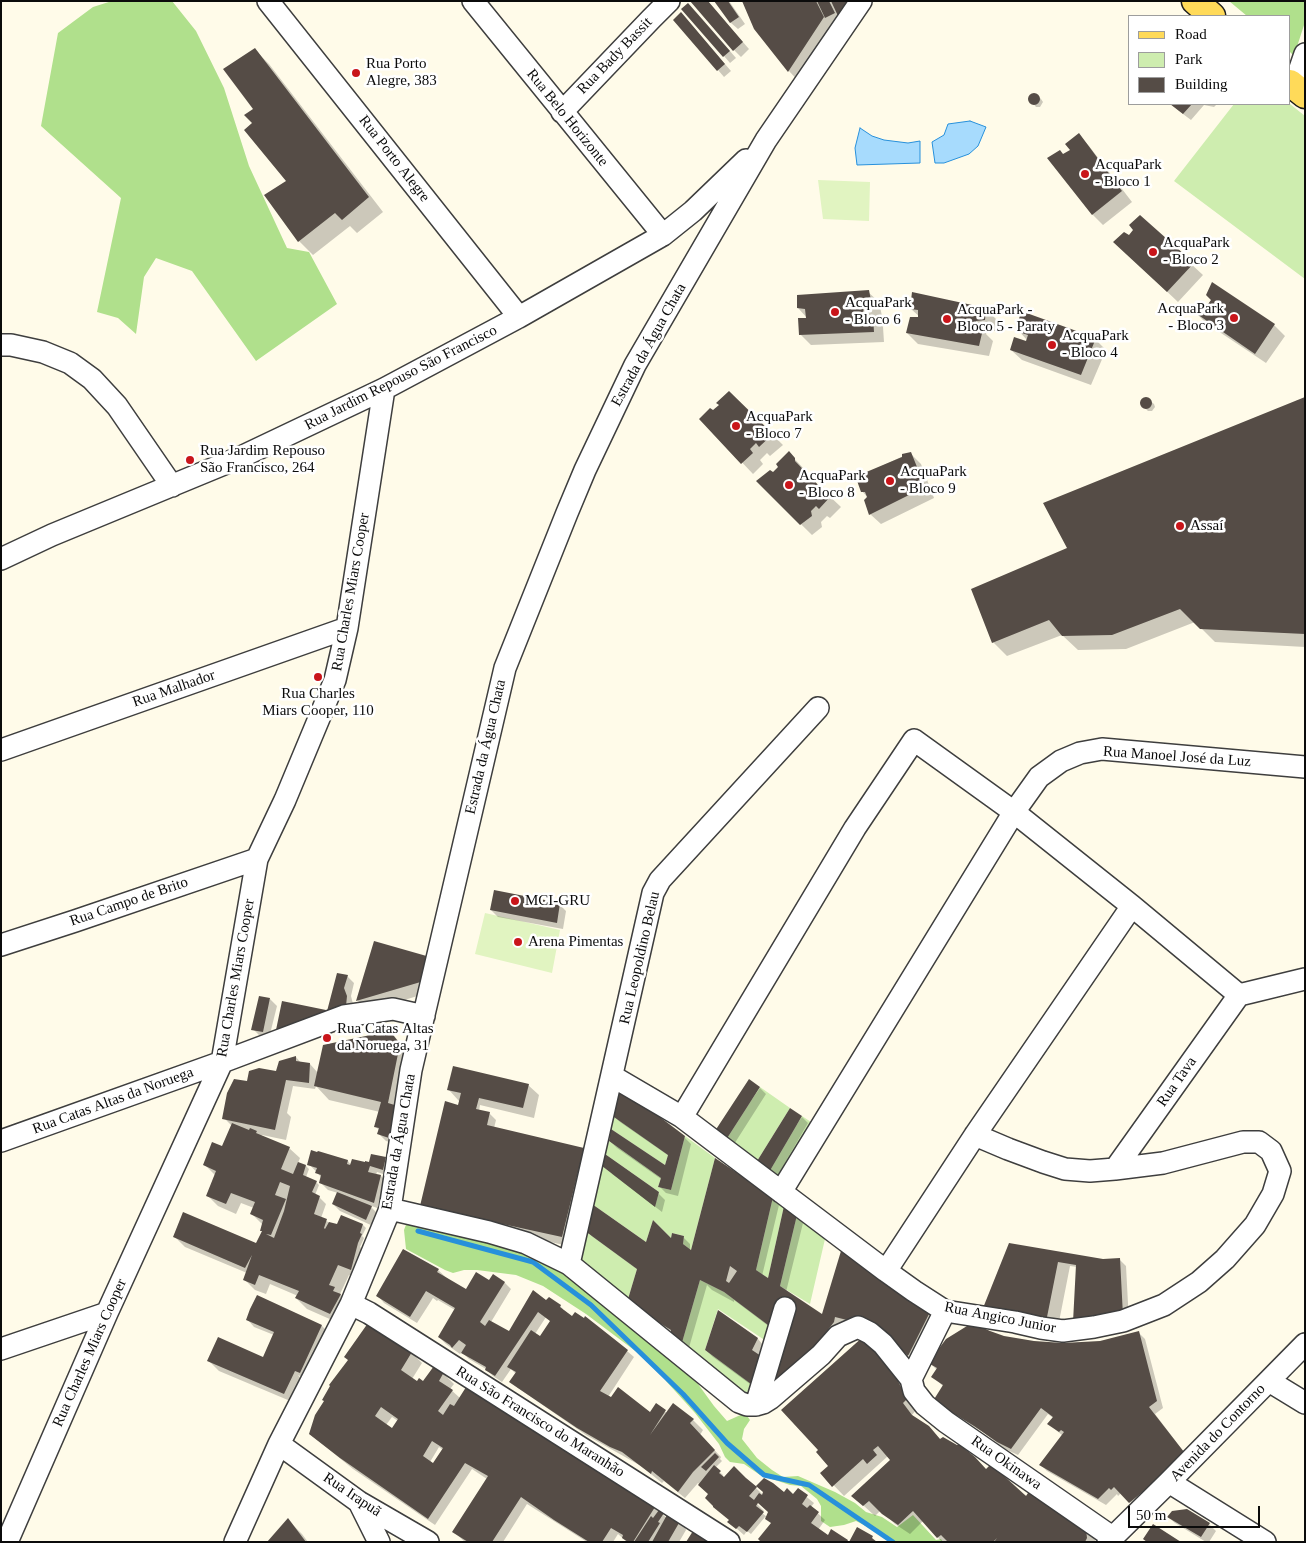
<!DOCTYPE html>
<meta charset="utf-8">
<style>
body{margin:0}
#map{position:relative;width:1306px;height:1543px;overflow:hidden;background:#fffbe9;font-family:"Times New Roman",serif}
canvas{display:block}
.frame{position:absolute;inset:0;border:2px solid #0b0b0b;pointer-events:none}
.legend{position:absolute;left:1128px;top:15px;width:162px;height:90px;box-sizing:border-box;background:#fff;border:1px solid #9d9d9d;margin:0;padding:6px 9px;list-style:none;font-size:15px;color:#0b0b0b}
.legend li{display:flex;align-items:center;gap:10px;height:25px}
.legend b{width:25px;border:1px solid #9d9d9d}
.scale{position:absolute;left:1128px;top:1506px;width:132px;height:22px;box-sizing:border-box;border:2px solid #0b0b0b;border-top:0;padding-left:6px;font-size:15px;line-height:18px;white-space:nowrap;color:#0b0b0b;-webkit-text-stroke:4px #fff;paint-order:stroke}
</style>
<div id="map">
<canvas width="1306" height="1543"></canvas>
<div class="frame"></div>
<ul class="legend">
<li><b style="height:6px;background:#ffda59"></b>Road</li>
<li><b style="height:14px;background:#ceedaf"></b>Park</li>
<li><b style="height:14px;background:#554c46"></b>Building</li>
</ul>
<div class="scale">50 m</div>
</div>
<script>
const context = document.querySelector('canvas').getContext('2d');
context.lineJoin = 'round';
function fillPath(path, color) {
  context.fillStyle = color;
  context.fill(path, 'evenodd');
}
function shape(rows) {
  const path = new Path2D();
  for (const r of rows) {
    if (r.length === 3) {
      path.moveTo(r[0] + r[2], r[1]);
      path.arc(r[0], r[1], r[2], 0, 2 * Math.PI);
      continue;
    }
    path.moveTo(r[0], r[1]);
    for (let i = 2; i < r.length; i += 2) path.lineTo(r[i], r[i + 1]);
  }
  return path;
}
function stroke(path, color, width, dash) {
  context.strokeStyle = color;
  context.lineWidth = width;
  context.lineCap = dash ? 'butt' : 'round';
  context.setLineDash(dash || []);
  context.stroke(path);
}
function drawText(font, color, halo, rows, align = 'center') {
  context.font = font + ' "Times New Roman",serif';
  context.lineWidth = 5;
  context.setLineDash([]);
  context.textBaseline = 'middle';
  context.strokeStyle = halo;
  context.fillStyle = color;
  for (const [text, x, y, turn = 0] of rows) {
    context.save();
    context.translate(x, y);
    context.rotate((+turn || 0) * Math.PI / 180);
    context.textAlign = isNaN(turn) ? turn : align;
    if (halo) context.strokeText(text, 0, 0);
    context.fillText(text, 0, 0);
    context.restore();
  }
}
const green = shape([
 [1234,104,1290,104,1305,116,1305,279,1174,181],
 [760,1087,790,1108,754,1166,724,1143],
 [611,1115,668,1155,665,1165,611,1129],
 [802,1116,811,1122,779,1180,768,1174],
 [685,1136,715,1158,691,1250,683,1244,684,1236,672,1233,671,1238,653,1220,646,1242,592,1204,602,1166,655,1206,659,1192,605,1154,609,1141,661,1178,658,1187,671,1190],
 [773,1197,784,1206,768,1278,756,1270],
 [797,1215,825,1239,810,1304,780,1286],
 [585,1231,637,1269,628,1299,575,1260],
 [700,1280,724,1292,772,1328,766,1341,718,1309,705,1350,754,1386,747,1392,738,1391,681,1346]
]);
const forest = shape([
 [112,1,172,1,196,31,224,88,249,166,287,248,309,252,337,304,256,361,192,271,156,258,144,277,136,334,118,318,97,312,121,198,41,126,58,33,93,7],
 [1229,1,1305,1,1305,22,1294,56,1290,52,1290,16,1247,16],
 [407,1222,544,1256,666,1350,698,1384,714,1406,727,1421,745,1413,750,1420,744,1429,742,1439,757,1458,772,1470,783,1477,798,1476,835,1492,855,1503,866,1512,882,1517,897,1527,913,1515,936,1540,941,1539,943,1542,890,1542,876,1531,856,1521,844,1525,830,1527,821,1521,821,1506,817,1499,801,1486,790,1485,760,1475,744,1464,730,1462,725,1457,719,1444,695,1413,666,1381,662,1371,586,1314,543,1286,516,1275,477,1270,464,1270,453,1273,445,1270,406,1249,404,1230]
]);
const pitch = shape([
 [818,180,870,182,869,221,823,219],
 [485,913,560,930,552,973,475,954]
]);
const water = shape([
 [970,121,986,127,978,146,969,154,944,163,935,163,932,142,944,135,948,124,970,121],
 [860,128,872,136,884,140,908,143,920,141,920,163,857,165,855,148,860,128]
]);
const shadow = shape([
 [707,1,749,49,741,57,734,50],
 [716,1,729,1,745,24,738,29,731,23],
 [743,1,867,1,802,85,789,71],
 [695,11,736,58,730,63,724,56],
 [688,21,731,71,724,77,718,70],
 [255,50,269,64,383,212,357,233,350,226,313,255,299,241,287,181,255,110],
 [1032,94,1037,95,1041,99,1043,102,1040,107,1036,107,1030,99],
 [1173,104,1217,104,1214,107,1204,105,1191,120,1179,111,1172,105],
 [1079,135,1089,146,1132,202,1103,225,1093,215,1049,158,1064,156,1072,150],
 [1140,217,1203,275,1178,302,1125,252,1129,237,1135,230],
 [1213,284,1274,325,1285,336,1266,363,1206,323,1195,312,1206,308,1213,300],
 [868,292,879,302,882,316,874,317,883,327,884,342,811,345,800,334,808,319,798,308],
 [911,309,986,309,996,319,995,331,987,331,986,334,993,341,989,356,918,344,907,333,921,318],
 [1022,313,1095,339,1106,350,1091,385,1022,360,1011,350,1026,342,1027,340,1018,330],
 [729,392,783,445,770,456,767,453,760,460,763,464,753,474,701,419,713,412,720,406],
 [1305,398,1305,647,1215,642,1195,622,1126,649,1078,650,1062,635,1007,656,993,642,1069,548],
 [1148,399,1154,404,1155,407,1152,411,1148,411,1142,405,1142,402,1143,400],
 [789,453,805,470,805,473,841,507,830,518,827,516,821,522,822,527,812,535,757,481,773,474],
 [910,453,921,464,934,498,881,524,870,514,868,498,862,491,864,474],
 [559,904,566,911,563,929,498,917,491,910],
 [375,943,434,991,368,1011,358,1001],
 [338,974,347,976,354,983,351,996,353,1004,352,1013,334,1021,332,1019,331,1022,297,1037,284,1037,278,1030,283,1002,326,1011,328,1013],
 [270,999,277,1006,269,1038,260,1036,253,1029],
 [391,1033,405,1048,414,1060,396,1144,386,1141,379,1134,380,1131,376,1127,380,1112,329,1100,316,1086,315,1089,293,1086,287,1113,291,1117,286,1140,262,1135,261,1136,289,1148,300,1158,298,1163,306,1166,309,1169,306,1177,316,1182,319,1185,315,1195,319,1197,326,1204,321,1218,330,1223,338,1226,342,1217,363,1225,366,1228,362,1236,364,1238,360,1247,368,1254,361,1280,349,1275,340,1294,345,1299,341,1324,307,1309,296,1298,298,1296,270,1284,266,1294,255,1290,244,1279,247,1273,185,1247,174,1236,257,1245,263,1232,262,1224,252,1214,254,1208,241,1203,236,1214,218,1206,208,1196,216,1176,205,1165,223,1147,232,1126,224,1118,248,1082,277,1072,296,1057,301,1063,310,1064,318,1073],
 [528,1085,539,1095,534,1118,480,1105,479,1111,489,1113,496,1120,494,1128,583,1149,594,1160,573,1247,432,1216,459,1106,459,1101,449,1090],
 [760,1088,766,1094,731,1149,722,1141],
 [613,1115,684,1137,691,1144,678,1196,666,1193,659,1186,661,1179,617,1148,610,1141,665,1167,669,1156,620,1122],
 [802,1117,808,1123,775,1180,762,1173],
 [319,1152,348,1161,351,1165,370,1163,385,1159,392,1165,389,1176,377,1172,376,1175,381,1176,388,1183,380,1209,369,1205,378,1214,373,1226,340,1211,333,1204,338,1193,328,1190,321,1183,322,1178,309,1164],
 [611,1173,658,1193,665,1200,662,1212],
 [772,1198,779,1205,762,1276,769,1280,796,1216,803,1223,786,1292,823,1316,929,1313,943,1328,923,1369,889,1336,876,1328,817,1357,779,1334,734,1300,734,1302,712,1290,707,1285,688,1351,672,1332,658,1324,636,1306,638,1270,593,1237,586,1230,646,1244,672,1241,683,1237,690,1244,690,1251,692,1253],
 [1010,1245,1103,1261,1119,1259,1126,1266,1129,1322,1077,1267,1070,1266,1057,1332,1026,1328],
 [438,1270,450,1281,466,1291,490,1282,505,1283,511,1289,491,1322,509,1333,549,1298,560,1306,563,1309,563,1311,627,1351,634,1357,608,1397,650,1414,656,1405,667,1413,693,1420,703,1430,700,1435,721,1457,720,1459,722,1461,715,1468,723,1475,722,1477,756,1488,763,1495,784,1494,793,1496,798,1490,814,1503,811,1507,825,1520,818,1530,828,1537,832,1531,848,1542,762,1542,772,1523,765,1517,751,1534,747,1531,744,1535,736,1528,710,1494,698,1483,685,1498,664,1481,662,1483,641,1466,586,1435,518,1388,511,1382,516,1374,511,1369,502,1382,493,1376,486,1369,469,1359,462,1352,460,1354,446,1344,439,1337,455,1310,438,1300,437,1301,433,1298,417,1323,384,1303,378,1296],
 [546,1317,552,1322,541,1337,535,1334],
 [757,1502,769,1512,767,1517,762,1513,764,1511,756,1503],
 [719,1312,758,1339,764,1346,759,1356,758,1390,713,1357,706,1350],
 [248,1320,322,1326,328,1332,307,1379,298,1375,305,1383,295,1403,219,1371,208,1360,264,1359,274,1335,254,1327],
 [1138,1332,1145,1339,1163,1408,1155,1414,1190,1460,1137,1509,1121,1493,1118,1496,1117,1494,1106,1505,1047,1471,1040,1464,1063,1436,1049,1424,1053,1418,1048,1414,1018,1455,1005,1449,983,1432,941,1407,943,1386,933,1377,937,1370,931,1364,1004,1337,1034,1342,1062,1345,1101,1342],
 [864,1338,909,1388,916,1410,912,1415,916,1419,941,1440,1018,1491,1092,1535,1096,1542,942,1542,923,1521,910,1534,895,1524,881,1510,875,1516,853,1496,892,1460,888,1456,844,1496,822,1473,830,1466],
 [412,1353,422,1363,412,1379,418,1382,424,1383,443,1373,454,1384,450,1389,460,1398,654,1508,667,1518,678,1520,685,1527,686,1530,679,1542,627,1542,618,1534,613,1542,587,1542,527,1504,503,1542,465,1542,454,1532,487,1479,472,1469,435,1525,353,1469,310,1434],
 [392,1417,398,1421,393,1429,386,1425],
 [439,1447,443,1450,433,1464,430,1462],
 [1187,1510,1209,1524,1216,1531,1209,1542,1206,1542,1175,1523,1168,1517],
 [288,1520,302,1534,308,1542,269,1542]
]);
const stream = shape([
 [418,1231,533,1262,591,1305,683,1394,727,1443,764,1475,809,1485,893,1542]
]);
const building = shape([
 [690,1,708,1,743,42,733,51],
 [714,1,728,1,739,17,730,23],
 [742,1,816,1,824,17,788,72,754,29],
 [817,1,829,1,835,13,825,18],
 [831,1,849,1,838,16],
 [688,3,730,51,723,57,681,9],
 [681,12,725,64,717,71,673,20],
 [255,48,369,197,342,220,335,213,298,242,264,195,286,181,244,130,252,123,244,115,253,109,223,69],
 [1034,99,6],
 [1170,104,1192,104,1183,114],
 [1079,133,1122,191,1092,215,1047,158,1060,150,1063,154,1070,150,1065,144],
 [1140,215,1194,263,1167,292,1113,242,1124,232,1129,235,1133,230,1129,225],
 [1212,282,1275,324,1255,354,1194,312,1200,303,1206,307,1211,300,1206,295],
 [869,290,872,306,863,307,864,315,873,315,874,332,799,335,798,318,806,318,805,309,797,308,797,295],
 [912,292,986,308,985,320,976,321,974,328,983,329,979,346,906,333,910,317,918,317,918,310,910,309],
 [1021,311,1096,338,1081,375,1010,350,1014,337,1026,341,1028,335,1016,331],
 [729,391,773,434,759,447,756,443,750,449,753,453,741,464,699,419,710,408,713,410,719,405,716,403],
 [1146,403,6],
 [1305,397,1305,634,1200,629,1180,609,1112,635,1062,636,1049,620,992,643,971,589,1067,548,1043,503],
 [789,451,795,458,795,461,824,491,825,490,831,496,819,509,816,506,811,511,812,516,800,525,756,481,770,470,773,472,778,467,776,464],
 [911,452,925,487,869,515,864,500,867,497,865,492,861,492,855,475,862,471,864,473,902,457,902,454],
 [494,890,560,903,557,923,490,910],
 [374,941,430,957,424,981,356,1001],
 [337,973,348,975,344,988,347,996,346,1006,326,1015],
 [259,996,270,998,263,1032,251,1030],
 [282,1001,326,1010,324,1016,276,1030],
 [391,1032,400,1044,388,1103,398,1106,389,1138,377,1134,379,1128,374,1127,381,1102,314,1086,323,1045,380,1033],
 [296,1056,296,1061,310,1063,309,1083,286,1080,275,1130,222,1119,227,1093,234,1079,247,1081,249,1071,259,1068,276,1071,279,1061],
 [453,1066,529,1084,523,1108,479,1098,476,1109,490,1112,487,1125,584,1148,562,1237,420,1206,445,1101,458,1105,461,1093,447,1090],
 [749,1079,760,1087,724,1143,713,1134],
 [620,1087,685,1136,671,1190,658,1187,661,1178,609,1141,611,1129,665,1165,668,1155,611,1115],
 [790,1108,802,1116,768,1174,754,1166],
 [232,1123,249,1130,250,1128,257,1131,256,1133,290,1147,281,1169,293,1174,298,1162,306,1165,303,1175,317,1181,312,1192,320,1196,314,1214,327,1219,324,1228,325,1229,329,1222,337,1224,341,1215,363,1224,360,1233,362,1234,358,1243,351,1270,338,1265,329,1285,335,1287,333,1291,341,1294,330,1314,295,1298,299,1291,259,1275,255,1285,243,1280,252,1255,245,1268,173,1237,183,1212,256,1243,262,1231,260,1231,263,1220,250,1214,255,1202,231,1193,226,1204,206,1196,216,1171,203,1165,212,1142,222,1146],
 [280,1182,290,1186,284,1211,274,1238,266,1234,271,1235,286,1199,275,1195],
 [311,1150,317,1152,318,1151,348,1160,347,1164,350,1165,352,1159,365,1162,365,1161,369,1162,371,1154,386,1157,383,1170,370,1166,368,1172,381,1175,374,1203,319,1183,321,1175,315,1173,317,1168,307,1165],
 [605,1154,659,1192,655,1207,602,1166],
 [715,1158,773,1197,756,1270,768,1278,784,1206,797,1215,780,1286,822,1314,841,1251,865,1269,883,1279,930,1312,908,1356,880,1330,868,1321,853,1316,851,1321,835,1317,834,1322,824,1335,810,1352,778,1381,774,1374,772,1328,724,1292,700,1280,681,1346,670,1337,671,1330,650,1317,628,1299,637,1269,585,1231,592,1204,646,1242,653,1220,671,1238,672,1233,684,1236,683,1244,691,1250],
 [730,1266,737,1271,729,1283,726,1281],
 [337,1192,372,1206,366,1220,332,1204],
 [1009,1243,1103,1259,1120,1258,1123,1316,1073,1322,1076,1265,1058,1262,1046,1322,983,1308],
 [403,1249,439,1269,437,1272,466,1289,476,1272,489,1280,493,1274,505,1282,480,1322,485,1326,489,1320,509,1331,533,1290,546,1300,549,1297,561,1305,560,1307,572,1316,575,1312,584,1318,585,1316,628,1350,600,1391,611,1397,618,1387,650,1412,656,1403,666,1410,650,1435,673,1403,694,1419,690,1423,715,1450,693,1472,678,1492,652,1471,651,1474,622,1452,610,1447,577,1428,509,1382,516,1372,507,1367,531,1330,540,1336,550,1321,538,1312,495,1376,485,1370,486,1367,461,1353,466,1345,459,1340,452,1348,450,1345,438,1337,455,1308,426,1291,410,1317,376,1296],
 [257,1295,322,1325,300,1373,295,1371,284,1394,207,1361,218,1337,263,1357,274,1332,246,1320,250,1309],
 [718,1310,758,1338,752,1350,761,1356,751,1384,705,1350],
 [368,1323,412,1352,401,1370,417,1381,419,1378,423,1381,434,1366,444,1372,439,1381,453,1390,438,1411,443,1415,450,1404,454,1406,468,1384,655,1507,633,1542,628,1542,622,1538,623,1535,611,1528,602,1542,589,1542,554,1520,521,1497,492,1542,468,1542,452,1532,488,1476,465,1463,428,1519,340,1458,309,1434,315,1415,324,1401,322,1400,330,1386,329,1385,348,1360,344,1357],
 [381,1407,398,1419,392,1428,375,1416],
 [432,1441,443,1448,433,1463,423,1456],
 [977,1325,990,1331,1004,1336,1034,1341,1063,1343,1100,1341,1139,1331,1157,1401,1149,1407,1184,1452,1169,1466,1171,1469,1129,1503,1114,1487,1111,1490,1109,1488,1098,1499,1039,1465,1064,1432,1061,1430,1059,1432,1047,1424,1053,1417,1041,1408,1011,1449,997,1442,974,1426,933,1401,943,1385,931,1377,937,1368,930,1364,937,1351,946,1339,967,1326],
 [864,1336,900,1377,897,1379,907,1399,903,1403,912,1415,929,1426,940,1439,943,1437,957,1445,959,1444,975,1457,986,1469,991,1464,1026,1496,1030,1490,1086,1529,1087,1538,1085,1542,994,1542,997,1538,993,1542,948,1542,941,1535,937,1538,913,1511,898,1525,882,1514,869,1501,863,1506,851,1496,890,1460,878,1446,873,1450,877,1455,867,1464,863,1459,832,1487,820,1473,828,1466,816,1452,818,1450,781,1410],
 [715,1453,719,1457,706,1471,701,1467],
 [714,1465,721,1471,719,1473,724,1477,734,1466,746,1478,757,1487,749,1496,754,1500,759,1493,762,1495,763,1492,756,1486,764,1478,773,1483,784,1492,787,1488,793,1494,798,1488,808,1495,802,1504,807,1508,810,1505,819,1512,811,1523,828,1535,831,1529,848,1540,847,1542,761,1542,758,1539,771,1523,765,1519,768,1512,758,1503,756,1506,764,1512,747,1532,739,1526,736,1529,727,1522,729,1520,713,1507,713,1506,705,1498,708,1494,698,1485],
 [1187,1509,1210,1523,1201,1537,1167,1517,1172,1511],
 [659,1510,664,1513,658,1522,660,1523,648,1542,634,1542,651,1516,653,1518],
 [668,1513,679,1523,668,1542,652,1542],
 [288,1518,306,1542,267,1542],
 [1153,1524,1181,1542,1147,1542,1143,1539],
 [857,1527,873,1536,872,1538,877,1542,849,1542],
 [693,1531,709,1542,686,1542]
]);
const minor = shape([
 [268,1,519,317],
 [473,1,663,235],
 [1294,86,1305,54],
 [562,112,651,19,669,1],
 [1,345,11,345,43,352,70,363,92,379,117,406,172,486],
 [1,559,52,535,241,457,384,389,519,317,663,235,693,211,746,160],
 [1,750,347,628],
 [1,945,75,921,257,859],
 [1239,995,1305,979],
 [612,1076,682,1117,886,1271,914,1291,945,1311,1015,1322,1041,1328,1063,1331,1094,1327,1123,1321,1164,1305,1199,1282,1225,1259,1255,1225,1273,1194,1280,1171,1271,1151,1259,1142,1243,1142,1163,1163,1115,1169,1090,1171,1065,1169,1043,1162,1008,1149,975,1135],
 [682,1117,855,828,914,740,1014,812,1132,906,1239,995],
 [1,1141,222,1062,344,1016,393,1009,424,1016],
 [1115,1169,1239,995],
 [781,1192,1014,812,1039,777,1061,761,1080,753,1102,749,1305,767],
 [390,1209,489,1232,526,1243,569,1264,739,1402,747,1405,756,1405,763,1403,771,1398,821,1355,838,1336,858,1327,870,1333,883,1344,911,1379,914,1391,925,1405,946,1422,1112,1537],
 [569,1264,653,893,660,880,818,708],
 [886,1271,975,1135,1132,906],
 [351,1304,369,1313,729,1542],
 [1,1349,107,1313],
 [911,1379,945,1311],
 [1269,1381,1305,1403],
 [756,1405,785,1308],
 [279,1444,359,1502,428,1542],
 [1169,1482,1265,1542],
 [359,1502,379,1542],
 [7,1542,107,1313,222,1062,257,859,285,800,335,680,347,628,384,389],
 [235,1542,279,1444,351,1304,390,1209,411,1070,505,668,567,513,585,470,635,365,766,140,861,1],
 [1108,1542,1169,1482,1305,1344]
]);
const major = shape([
 [1195,1,1212,16],
 [1290,83,1305,95]
]);
const markers = [
 [356,73,5,"#c9151a"],
 [1085,174,5,"#c9151a"],
 [1153,252,5,"#c9151a"],
 [835,312,5,"#c9151a"],
 [1234,318,5,"#c9151a"],
 [947,319,5,"#c9151a"],
 [1052,345,5,"#c9151a"],
 [736,426,5,"#c9151a"],
 [190,460,5,"#c9151a"],
 [890,481,5,"#c9151a"],
 [789,485,5,"#c9151a"],
 [1180,526,5,"#c9151a"],
 [318,677,5,"#c9151a"],
 [515,901,5,"#c9151a"],
 [518,942,5,"#c9151a"],
 [327,1038,5,"#c9151a"]
];
const streetNames = [
 ["Rua Bady Bassit",615,56,-46],
 ["Rua Belo Horizonte",567,118,51],
 ["Rua Porto Alegre",394,159,52],
 ["Estrada da Água Chata",649,345,-61],
 ["Rua Jardim Repouso São Francisco",401,378,-27],
 ["Rua Charles Miars Cooper",351,592,-80],
 ["Rua Malhador",174,689,-19],
 ["Estrada da Água Chata",486,747,-77],
 ["Rua Manoel José da Luz",1177,757,4],
 ["Rua Campo de Brito",129,902,-19],
 ["Rua Leopoldino Belau",640,958,-77],
 ["Rua Charles Miars Cooper",236,978,-80],
 ["Rua Tava",1177,1082,-55],
 ["Rua Catas Altas da Noruega",113,1101,-20],
 ["Estrada da Água Chata",399,1142,-80],
 ["Rua Angico Junior",1000,1318,11],
 ["Rua Charles Miars Cooper",90,1353,-66],
 ["Rua São Francisco do Maranhão",540,1422,32],
 ["Avenida do Contorno",1218,1433,-46],
 ["Rua Okinawa",1006,1463,35],
 ["Rua Irapuã",352,1495,34]
];
const poiNames = [
 ["Rua Porto",366,64],
 ["Alegre, 383",366,81],
 ["AcquaPark",1095,165],
 ["- Bloco 1",1095,182],
 ["AcquaPark",1163,243],
 ["- Bloco 2",1163,260],
 ["AcquaPark",845,303],
 ["- Bloco 6",845,320],
 ["AcquaPark",1224,309,"right"],
 ["- Bloco 3",1224,326,"right"],
 ["AcquaPark -",957,310],
 ["Bloco 5 - Paraty",957,327],
 ["AcquaPark",1062,336],
 ["- Bloco 4",1062,353],
 ["AcquaPark",746,417],
 ["- Bloco 7",746,434],
 ["Rua Jardim Repouso",200,451],
 ["São Francisco, 264",200,468],
 ["AcquaPark",900,472],
 ["- Bloco 9",900,489],
 ["AcquaPark",799,476],
 ["- Bloco 8",799,493],
 ["Assaí",1190,526],
 ["Rua Charles",318,694,"center"],
 ["Miars Cooper, 110",318,711,"center"],
 ["MCI-GRU",525,901],
 ["Arena Pimentas",528,942],
 ["Rua Catas Altas",337,1029],
 ["da Noruega, 31",337,1046]
];
fillPath(green, '#ceedaf');
fillPath(forest, '#b0e08c');
fillPath(pitch, '#e1f4c1');
fillPath(water, '#a7dbfd');
stroke(water, '#2790db', 1);
fillPath(shadow, '#0003');
stroke(stream, '#2790db', 5);
fillPath(building, '#554c46');
stroke(minor, '#3e3e3e', 24);
stroke(major, '#1c1c1c', 29);
stroke(minor, '#fff', 21);
stroke(major, '#ffda59', 26);
for (const [x, y, r, color] of markers) {
  const dot = new Path2D();
  dot.arc(x, y, r, 0, 2 * Math.PI);
  context.fillStyle = color;
  context.fill(dot);
  stroke(dot, '#fff', 2);
}
drawText('15px', '#0b0b0b', '#fff', streetNames);
drawText('15px', '#0b0b0b', '#fff', poiNames, 'left');
</script>
